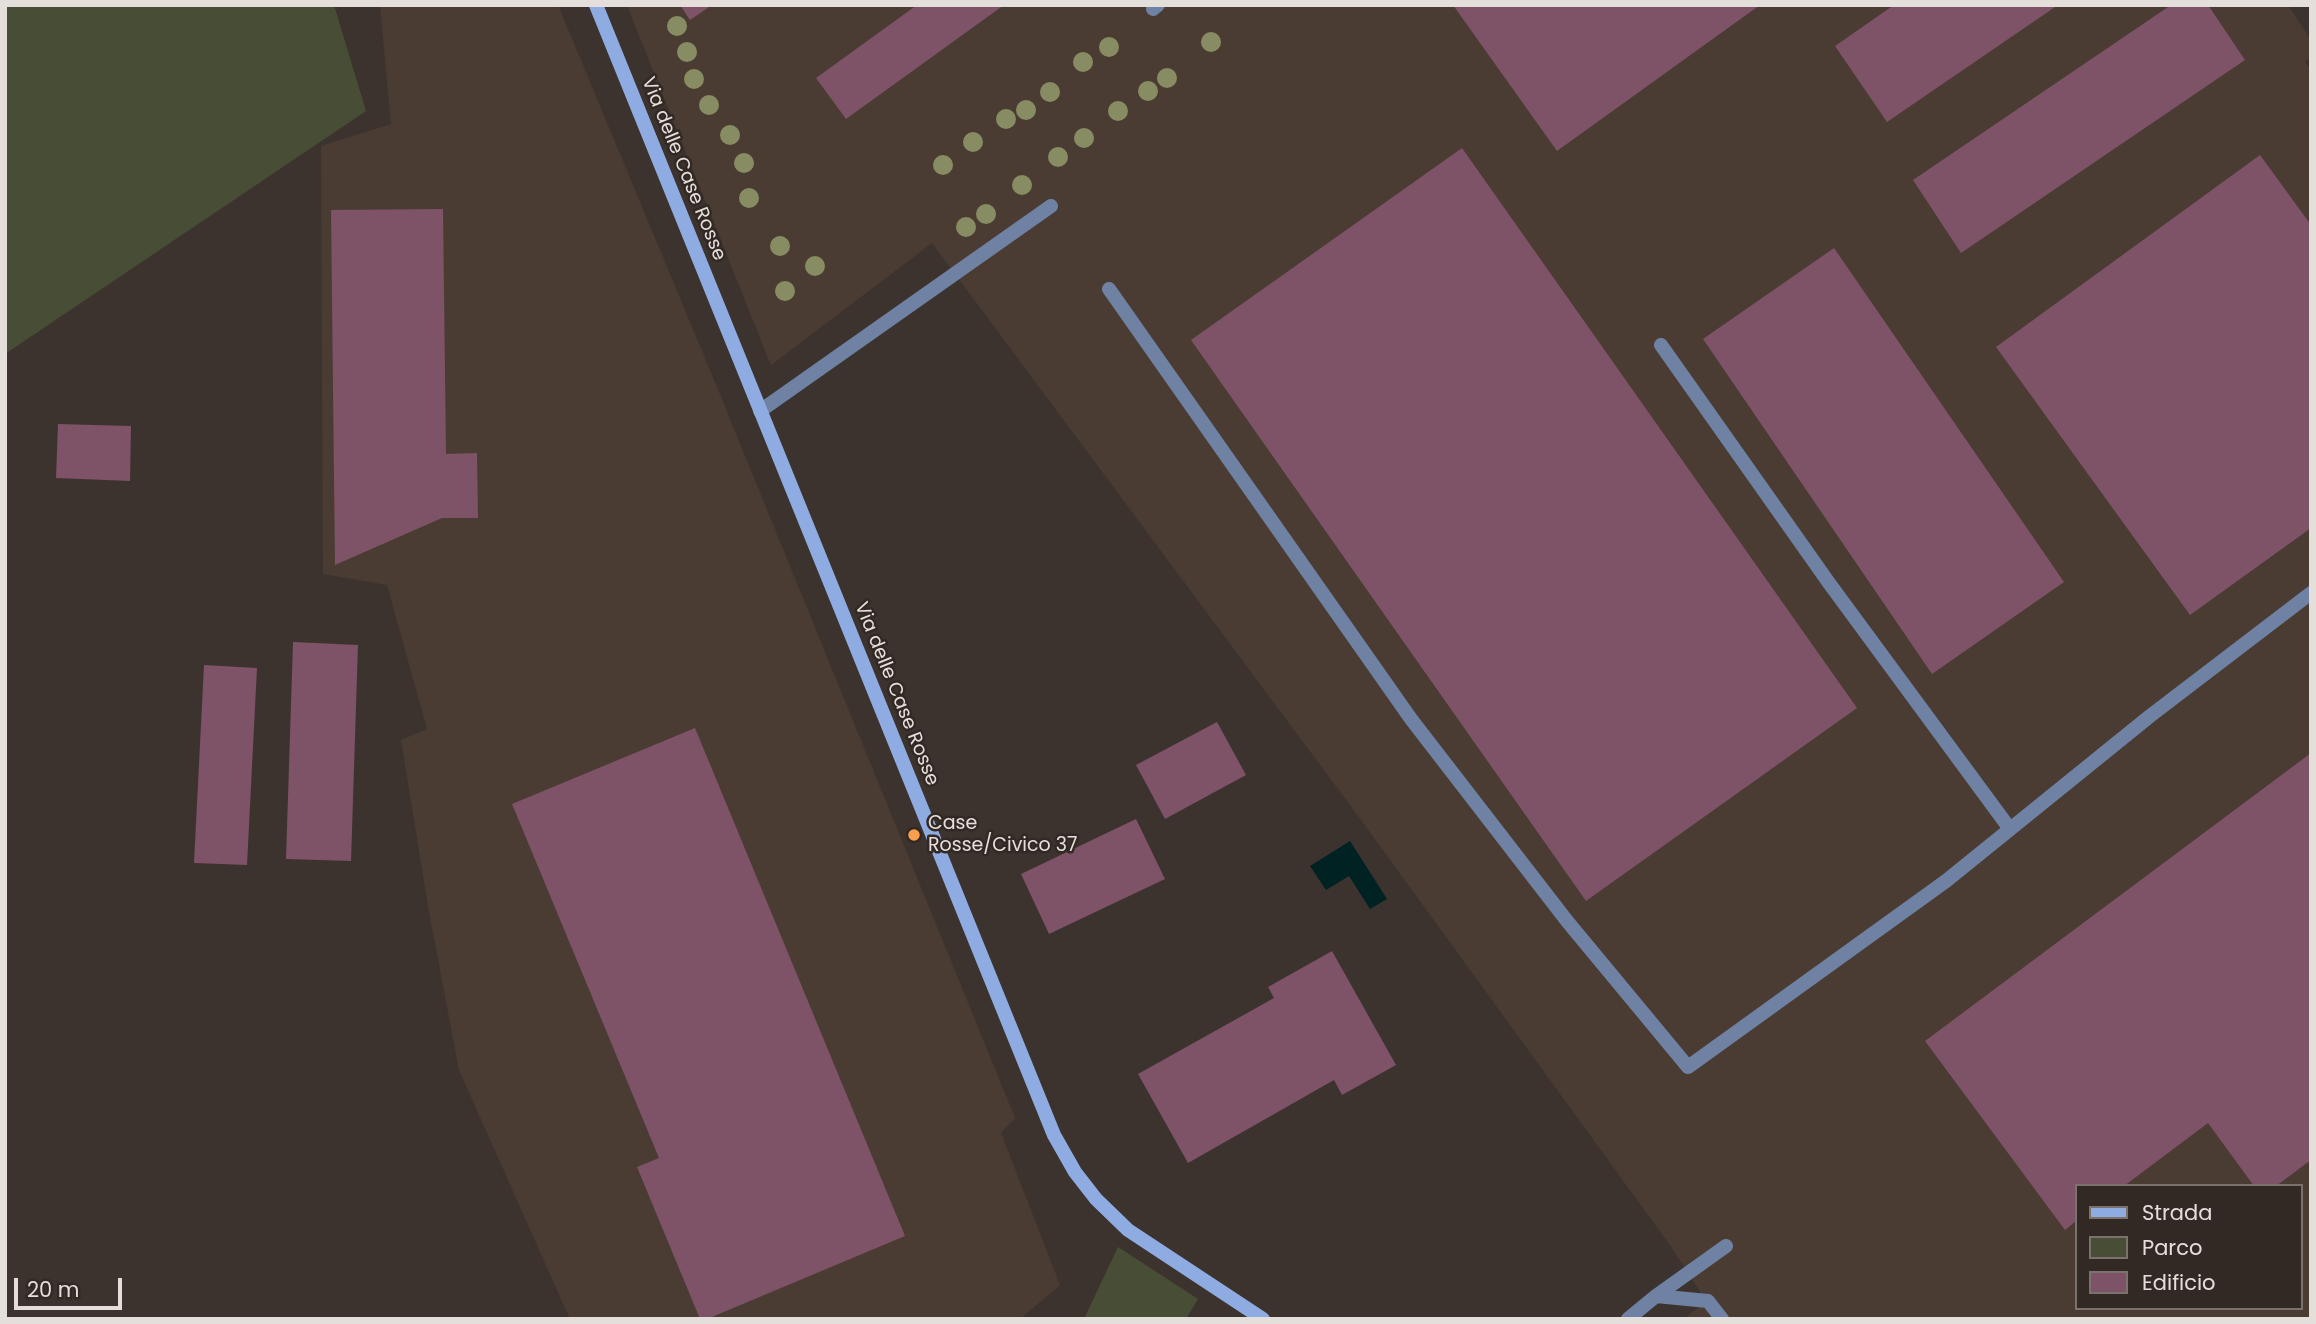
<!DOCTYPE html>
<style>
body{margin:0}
#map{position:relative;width:2316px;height:1324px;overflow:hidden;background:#3d332e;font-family:Poppins,sans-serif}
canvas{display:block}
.frame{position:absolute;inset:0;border:7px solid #e5dfdb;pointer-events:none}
.legend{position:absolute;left:2075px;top:1184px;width:228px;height:126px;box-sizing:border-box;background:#322924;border:2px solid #7a726d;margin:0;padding:9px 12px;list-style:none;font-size:21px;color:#e5dfdb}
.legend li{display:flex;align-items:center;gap:14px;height:35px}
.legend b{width:35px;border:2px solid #7a726d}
.scale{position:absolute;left:14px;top:1278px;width:108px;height:32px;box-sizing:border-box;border:4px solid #e5dfdb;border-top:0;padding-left:9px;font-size:21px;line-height:24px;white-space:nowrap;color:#e5dfdb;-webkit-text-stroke:5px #322924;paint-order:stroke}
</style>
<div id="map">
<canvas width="2316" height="1324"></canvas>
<div class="frame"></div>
<ul class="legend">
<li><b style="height:9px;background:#8eace2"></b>Strada</li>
<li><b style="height:19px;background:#484e35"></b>Parco</li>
<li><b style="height:19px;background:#7e5267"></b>Edificio</li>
</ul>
<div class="scale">20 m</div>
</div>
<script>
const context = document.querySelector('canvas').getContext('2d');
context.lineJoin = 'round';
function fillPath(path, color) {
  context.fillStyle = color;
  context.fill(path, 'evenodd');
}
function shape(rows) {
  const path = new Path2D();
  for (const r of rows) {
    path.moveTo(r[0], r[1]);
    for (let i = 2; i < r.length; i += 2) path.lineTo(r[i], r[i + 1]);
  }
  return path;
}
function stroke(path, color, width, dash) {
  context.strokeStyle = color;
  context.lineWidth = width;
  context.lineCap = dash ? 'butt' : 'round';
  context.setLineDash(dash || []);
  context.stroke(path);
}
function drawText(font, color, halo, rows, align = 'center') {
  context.font = font + ' Poppins,sans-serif';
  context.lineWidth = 5;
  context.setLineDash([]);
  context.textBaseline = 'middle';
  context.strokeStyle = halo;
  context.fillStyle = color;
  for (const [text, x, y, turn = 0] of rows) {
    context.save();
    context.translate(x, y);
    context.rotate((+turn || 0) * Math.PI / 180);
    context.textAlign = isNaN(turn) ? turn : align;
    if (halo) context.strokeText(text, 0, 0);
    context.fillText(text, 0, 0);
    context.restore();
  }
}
const built = shape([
 [380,5,558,5,712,375,1015,1118,1001,1133,1060,1285,1020,1319,570,1319,459,1070,429,912,401,740,427,729,387,585,323,574,321,146,391,124],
 [627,5,2288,5,2311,40,2311,57,2305,62,2311,71,2311,1319,1684,1319,1706,1301,1672,1248,1364,824,932,243,771,365],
 [2076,1186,2300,1186,2300,1308,2076,1308]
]);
const green = shape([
 [5,5,334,5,366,111,5,354],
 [1118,1247,1198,1299,1186,1319,1084,1319]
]);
const water = shape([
 [1350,841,1387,899,1370,909,1349,876,1326,890,1310,866]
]);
const building = shape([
 [680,5,712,5,690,20],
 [917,5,1004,5,846,119,816,78],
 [1453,5,1760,5,1557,151],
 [1894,5,2058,5,1887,122,1835,46],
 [2171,5,2208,5,2245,60,1961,253,1913,180],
 [1462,148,1857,708,1586,901,1191,340],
 [2260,155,2311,225,2311,528,2190,615,1996,347],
 [443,209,446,454,477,453,478,518,442,518,335,565,331,210],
 [1834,248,2064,582,1932,674,1703,339],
 [58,424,131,426,130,481,56,478],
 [293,642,358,645,351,861,286,859],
 [204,665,257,668,247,865,194,863],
 [1217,722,1246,775,1165,819,1136,765],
 [695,728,905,1236,707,1319,700,1319,637,1167,659,1158,512,804],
 [2311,753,2311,1160,2276,1186,2254,1186,2208,1123,2124,1186,2076,1186,2076,1221,2065,1230,1925,1041],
 [1136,819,1165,879,1049,934,1021,874],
 [1332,951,1396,1065,1342,1095,1334,1080,1188,1163,1138,1074,1274,998,1268,987]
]);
const lane = shape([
 [1153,9,1158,5],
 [1109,289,1411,719,1567,921,1688,1067,1946,881,2150,716,2311,593],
 [1661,345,1829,583,2010,829],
 [760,411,1051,206],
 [1656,1296,1726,1246],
 [1628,1319,1656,1296,1708,1301,1722,1319]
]);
const secondary = shape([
 [596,5,1054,1135,1075,1172,1096,1199,1128,1230,1263,1319]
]);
const trees = [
 [677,26],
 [1211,42],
 [1109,47],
 [687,52],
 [1083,62],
 [1167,78],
 [694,79],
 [1148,91],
 [1050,92],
 [709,105],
 [1026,110],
 [1118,111],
 [1006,119],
 [730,135],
 [1084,138],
 [973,142],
 [1058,157],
 [744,163],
 [943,165],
 [1022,185],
 [749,198],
 [986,214],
 [966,227],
 [780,246],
 [815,266],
 [785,291]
];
const markers = [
 [914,835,7,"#f99f4d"]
];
const streetNames = [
 ["Via delle Case Rosse",683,169,68],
 ["Via delle Case Rosse",896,694,68]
];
const poiNames = [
 ["Case",928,824],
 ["Rosse/Civico 37",928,846]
];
fillPath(built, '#4b3c33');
fillPath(green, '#484e35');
fillPath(water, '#002223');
fillPath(building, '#7e5267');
stroke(lane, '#6f82a4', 14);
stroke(secondary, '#8eace2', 14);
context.fillStyle = '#878c62';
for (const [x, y] of trees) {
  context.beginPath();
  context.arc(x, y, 10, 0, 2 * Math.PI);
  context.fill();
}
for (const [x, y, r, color] of markers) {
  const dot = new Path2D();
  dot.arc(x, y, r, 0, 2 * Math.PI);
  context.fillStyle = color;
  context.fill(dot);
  stroke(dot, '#322924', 2.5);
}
drawText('19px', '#e5dfdb', '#322924', streetNames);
drawText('19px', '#e5dfdb', '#322924', poiNames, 'left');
</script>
